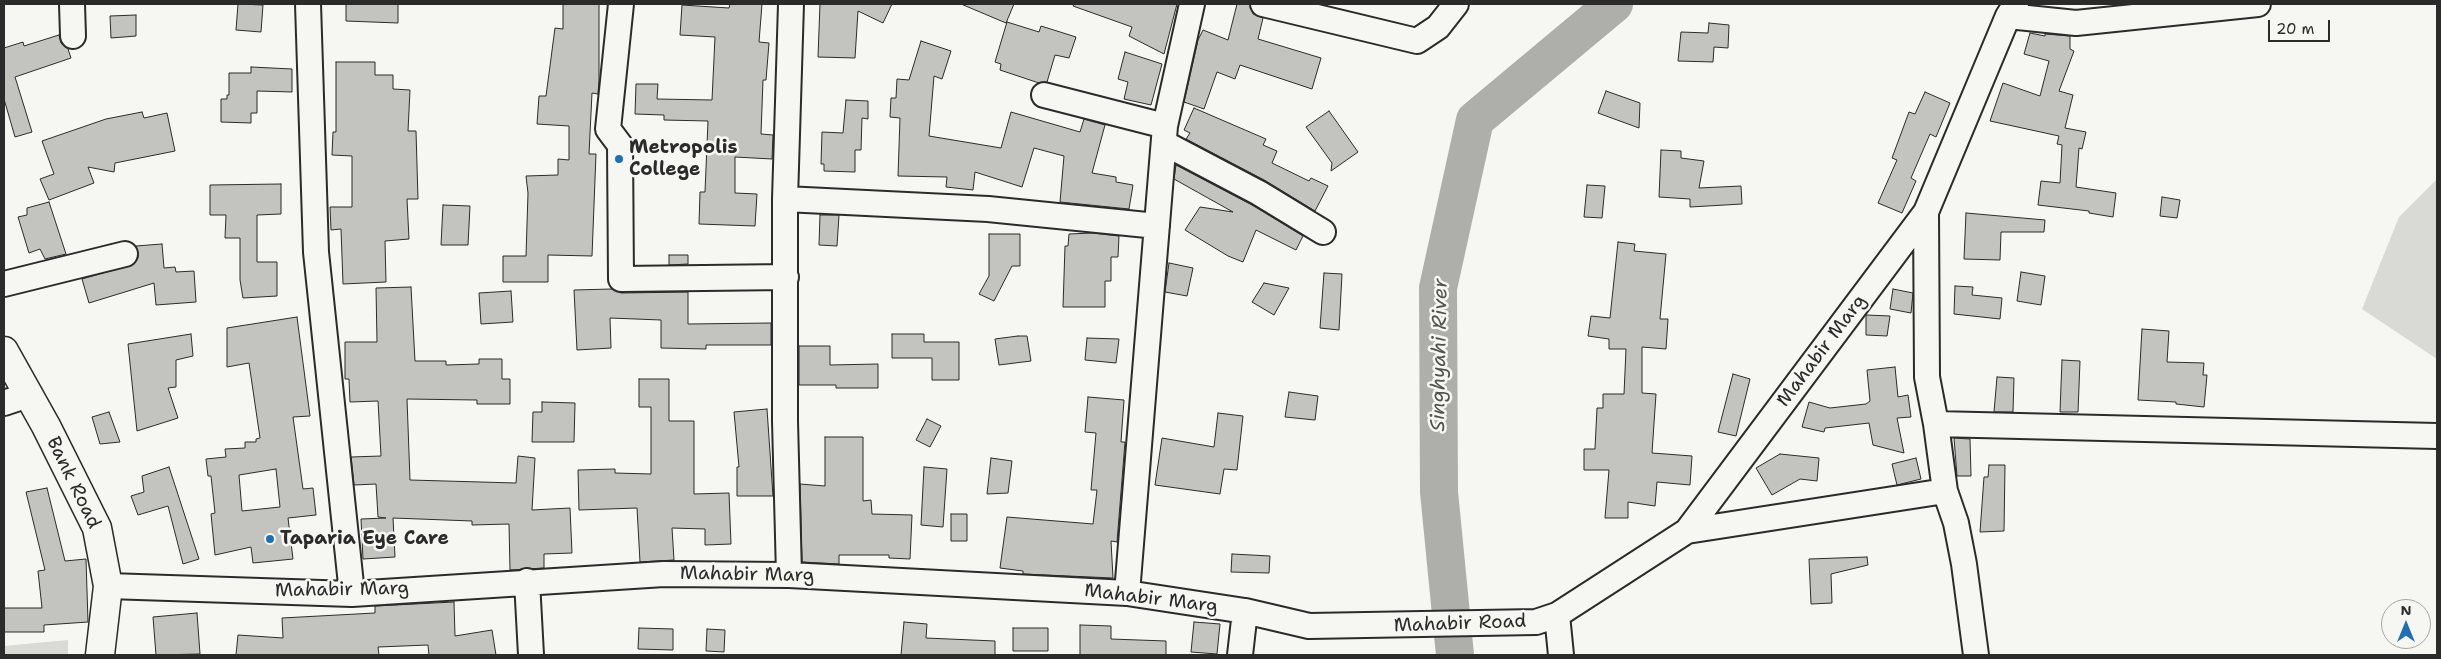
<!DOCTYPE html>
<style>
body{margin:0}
#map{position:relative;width:2441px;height:659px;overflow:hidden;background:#f6f6f2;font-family:"Shantell Sans",sans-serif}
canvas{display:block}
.frame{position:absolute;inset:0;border:5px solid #2b2b2b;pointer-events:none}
.north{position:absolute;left:2381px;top:599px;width:50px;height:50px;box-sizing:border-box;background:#f6f6f2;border:1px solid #a5a5a2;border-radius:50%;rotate:0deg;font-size:14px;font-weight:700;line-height:20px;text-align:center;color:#2b2b2b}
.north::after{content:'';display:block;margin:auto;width:18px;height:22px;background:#1f6fb2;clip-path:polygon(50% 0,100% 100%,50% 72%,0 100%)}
.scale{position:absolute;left:2268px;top:20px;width:62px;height:22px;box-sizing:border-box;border:2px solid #2b2b2b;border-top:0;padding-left:6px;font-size:15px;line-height:18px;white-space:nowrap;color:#2b2b2b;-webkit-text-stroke:4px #f6f6f2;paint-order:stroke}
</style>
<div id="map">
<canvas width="2441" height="659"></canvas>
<div class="frame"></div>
<div class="north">N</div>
<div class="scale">20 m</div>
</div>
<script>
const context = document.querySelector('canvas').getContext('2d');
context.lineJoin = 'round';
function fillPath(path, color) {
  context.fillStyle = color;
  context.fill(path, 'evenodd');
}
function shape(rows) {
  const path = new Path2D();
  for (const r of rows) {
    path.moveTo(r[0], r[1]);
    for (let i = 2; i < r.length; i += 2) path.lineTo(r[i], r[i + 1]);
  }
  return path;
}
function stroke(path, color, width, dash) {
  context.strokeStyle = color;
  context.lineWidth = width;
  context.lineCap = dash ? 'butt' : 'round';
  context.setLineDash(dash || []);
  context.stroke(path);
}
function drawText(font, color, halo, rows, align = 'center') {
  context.font = font + ' "Shantell Sans",sans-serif';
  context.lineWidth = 5;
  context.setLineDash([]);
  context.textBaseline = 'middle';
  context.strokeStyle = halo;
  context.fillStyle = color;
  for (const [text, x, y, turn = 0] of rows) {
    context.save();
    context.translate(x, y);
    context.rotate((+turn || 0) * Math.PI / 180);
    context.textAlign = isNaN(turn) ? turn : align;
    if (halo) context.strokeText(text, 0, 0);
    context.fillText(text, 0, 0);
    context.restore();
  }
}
const green = shape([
 [2437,179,2437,359,2362,309,2399,217],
 [68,640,68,655,4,655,4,646]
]);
const river = shape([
 [1455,655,1439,492,1438,288,1475,120,1614,4]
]);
const building = shape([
 [238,4,263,5,261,32,236,30,238,4],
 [346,4,398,4,398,23,346,21,346,4],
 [563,4,599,4,599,80,598,94,592,93,589,154,596,154,592,256,548,255,548,282,503,282,503,256,526,256,528,193,526,176,558,175,558,159,569,160,569,126,537,124,539,96,546,96,555,28,563,29,563,4],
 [730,4,762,4,759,42,769,43,766,80,763,80,761,134,773,135,772,159,735,157,735,193,757,194,755,226,699,224,700,192,705,192,708,121,664,120,664,115,635,114,636,84,658,84,657,99,712,100,715,37,680,35,682,5,729,8,730,4],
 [820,4,892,4,883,23,858,11,855,58,818,57,820,4],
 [961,4,1014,4,1006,23,961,4],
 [1074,4,1177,4,1164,54,1129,36,1132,27,1073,6,1074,4],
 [1237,4,1250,4,1253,14,1263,18,1258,39,1321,58,1312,89,1240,65,1235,79,1217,72,1204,109,1184,102,1198,40,1203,30,1228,40,1237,4],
 [136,15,136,36,111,38,110,16,136,15],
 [1007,22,1039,32,1041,26,1076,37,1069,58,1055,55,1047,82,1039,83,1000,70,1001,64,995,62,1007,22],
 [1709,23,1729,25,1728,48,1714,47,1713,62,1678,61,1681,32,1708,33,1709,23],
 [2030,33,2045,36,2045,34,2070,36,2070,49,2074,51,2059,91,2073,95,2065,128,2086,132,2082,149,2079,148,2076,187,2116,193,2113,217,2089,213,2089,211,2038,205,2041,181,2060,183,2062,145,2057,144,2059,136,1990,121,2003,83,2040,96,2049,61,2024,54,2030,33],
 [59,35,61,43,68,49,71,58,15,77,32,132,15,137,4,99,4,48,23,42,24,46,59,35],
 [921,41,951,51,942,79,934,76,929,136,1001,148,1011,112,1080,132,1084,119,1105,125,1092,173,1116,177,1116,182,1133,185,1129,209,1060,202,1064,156,1034,148,1022,187,975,172,973,190,946,187,947,177,898,176,900,118,890,117,891,98,896,98,897,79,909,80,921,41],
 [1125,52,1162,64,1151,105,1124,99,1128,82,1118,79,1125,52],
 [336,62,375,62,375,75,393,75,393,89,410,90,408,131,416,131,418,199,407,199,409,239,385,241,386,282,343,284,341,229,331,230,330,207,352,207,352,156,332,155,333,132,336,132,336,62],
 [251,67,292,69,292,92,257,91,257,113,251,113,251,123,221,122,221,99,227,99,227,95,229,95,229,73,251,73,251,67],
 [1606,91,1640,103,1639,128,1598,113,1606,91],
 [1925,92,1950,103,1936,137,1930,134,1911,178,1916,181,1902,213,1878,203,1897,160,1892,158,1909,112,1915,114,1925,92],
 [846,100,868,101,868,119,862,118,861,150,855,150,855,172,824,171,824,164,821,164,822,132,843,133,846,100],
 [1194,108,1266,139,1263,145,1277,151,1272,163,1309,181,1311,178,1328,186,1315,211,1266,181,1186,139,1190,133,1184,130,1194,108],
 [1329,111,1358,152,1331,171,1332,163,1306,127,1329,111],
 [142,112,144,118,167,113,175,151,115,163,114,172,88,167,94,183,49,200,40,179,54,174,42,141,106,119,142,112],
 [1661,150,1681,151,1681,158,1704,161,1699,188,1741,186,1742,204,1690,207,1690,199,1659,197,1661,150],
 [1176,165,1252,205,1303,236,1296,250,1256,230,1243,262,1228,256,1185,230,1200,207,1233,212,1174,179,1176,165],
 [281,184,281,214,257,215,257,262,277,262,277,296,243,298,240,280,240,238,225,238,226,215,210,215,210,185,281,184],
 [1587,185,1605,186,1602,218,1584,217,1587,185],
 [2162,197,2180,200,2177,218,2160,216,2162,197],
 [49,202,66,254,45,259,40,249,29,253,18,217,27,215,27,208,49,202],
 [443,205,470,206,468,245,441,245,443,205],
 [1966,213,2045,220,2044,232,2001,232,2000,260,1964,259,1966,213],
 [820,215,839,215,837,246,819,245,820,215],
 [1093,233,1119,236,1118,257,1111,257,1111,281,1105,281,1105,307,1063,307,1065,246,1068,246,1069,234,1093,233],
 [989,234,1020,234,1020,266,1012,266,994,301,979,294,989,276,989,234],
 [1618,242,1635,244,1634,251,1666,254,1660,319,1668,319,1666,349,1642,347,1642,393,1656,394,1652,453,1692,456,1690,485,1657,482,1655,506,1628,502,1628,518,1605,518,1609,470,1584,470,1584,449,1595,449,1597,408,1603,408,1603,394,1624,394,1626,349,1609,349,1609,339,1588,336,1591,316,1610,318,1618,242],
 [162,244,164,268,175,267,176,272,194,271,196,302,156,305,154,283,89,303,82,279,134,264,138,257,136,246,162,244],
 [669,255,688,255,688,264,669,265,669,255],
 [1169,263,1193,268,1187,296,1165,292,1169,263],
 [2021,272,2045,276,2041,305,2017,301,2021,272],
 [1324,273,1342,274,1339,330,1320,328,1324,273],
 [1264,283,1289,288,1274,315,1252,302,1264,283],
 [1955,286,1973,287,1972,295,2002,298,2000,319,1954,314,1955,286],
 [411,287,415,361,446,361,446,365,479,364,479,359,502,359,502,379,510,379,510,404,477,404,477,400,407,399,410,480,516,483,518,456,535,458,532,510,570,508,572,553,544,554,544,568,510,570,509,524,472,525,472,521,393,518,395,557,363,559,361,519,386,518,378,517,376,484,354,485,351,457,381,456,378,401,350,402,349,379,345,379,345,342,377,342,376,288,411,287],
 [612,289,621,293,688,292,688,324,771,323,771,345,706,345,706,349,661,348,661,320,610,318,611,348,577,350,574,290,612,289],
 [1893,289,1913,293,1911,313,1890,309,1893,289],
 [511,291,513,322,481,324,479,293,511,291],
 [1866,315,1890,316,1887,336,1866,335,1866,315],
 [297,317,310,416,293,417,303,489,313,488,316,515,288,518,293,559,253,563,251,547,215,555,211,514,215,513,211,476,208,476,206,459,226,457,225,449,245,448,245,442,256,442,256,439,260,438,249,363,227,367,227,328,297,317],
 [276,469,280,507,242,511,239,475,276,469],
 [2142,329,2169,331,2167,362,2204,363,2203,375,2207,375,2204,407,2176,404,2176,402,2138,400,2142,329],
 [191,334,193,356,176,360,176,387,168,388,178,418,137,431,128,344,191,334],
 [892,334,924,334,924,342,959,342,959,380,932,380,932,358,892,358,892,334],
 [1018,336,1027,336,1031,361,999,365,995,339,1018,336],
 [1087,338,1119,339,1116,363,1085,360,1087,338],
 [799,346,830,346,830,365,878,364,878,388,836,388,836,385,799,385,799,346],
 [2062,360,2080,361,2078,412,2060,412,2062,360],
 [1895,367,1898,397,1908,395,1911,417,1897,418,1904,453,1873,445,1869,423,1825,428,1824,432,1802,427,1809,402,1830,408,1866,404,1870,401,1867,370,1895,367],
 [1733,374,1750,379,1736,436,1718,432,1733,374],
 [1997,377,2014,378,2013,412,1994,412,1997,377],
 [639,379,669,379,669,421,694,421,694,494,729,493,731,544,705,545,705,529,672,528,674,560,640,562,637,508,579,510,578,470,615,469,615,473,651,474,651,407,639,407,639,379],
 [1289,392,1318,396,1315,420,1285,417,1289,392],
 [1088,397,1124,400,1121,442,1125,442,1117,542,1111,541,1113,578,1023,574,1023,571,1000,568,1007,517,1093,524,1097,490,1091,490,1096,433,1085,432,1088,397],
 [542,402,575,403,574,442,532,442,533,412,542,412,542,402],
 [767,409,773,496,737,496,737,467,739,467,734,412,767,409],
 [109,412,120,442,100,444,92,417,109,412],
 [1218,413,1243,416,1237,470,1224,469,1220,494,1155,485,1162,438,1214,447,1218,413],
 [927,419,941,426,930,447,916,440,927,419],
 [825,437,863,437,863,501,871,500,872,514,912,515,910,559,889,558,889,555,839,555,839,564,802,562,800,484,825,486,825,437],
 [1954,438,1970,439,1971,476,1957,476,1954,438],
 [1780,454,1819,458,1817,481,1800,479,1772,495,1756,468,1780,454],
 [991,458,1012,461,1008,493,987,494,991,458],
 [1916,458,1921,479,1897,485,1892,464,1916,458],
 [1989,465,2005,465,2004,531,1980,532,1984,477,1988,477,1989,465],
 [169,467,199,559,183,564,168,506,138,515,131,496,144,492,142,476,169,467],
 [924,467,947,469,943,527,921,525,924,467],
 [47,488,65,561,86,559,88,622,44,625,44,632,4,632,4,608,42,608,38,571,45,570,26,492,47,488],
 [951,514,967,514,967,541,951,541,951,514],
 [1232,554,1270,556,1269,573,1231,572,1232,554],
 [1867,557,1868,565,1831,574,1832,603,1811,604,1809,559,1867,557],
 [454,602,455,636,492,630,496,655,429,655,428,645,378,647,379,655,236,655,238,635,283,638,282,618,375,613,375,606,454,602],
 [197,613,200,654,156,655,153,617,197,613],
 [904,622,927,624,926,638,995,641,995,655,901,655,904,622],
 [1194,622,1220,624,1217,654,1191,652,1194,622],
 [1080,625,1111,626,1111,639,1166,641,1166,655,1080,655,1080,625],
 [639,628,673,629,673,650,638,649,639,628],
 [1013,628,1048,628,1048,651,1013,651,1013,628],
 [707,629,725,630,724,652,706,651,707,629]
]);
const minor = shape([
 [72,4,73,36],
 [308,4,316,252,352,594],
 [621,4,608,129,620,145,621,279,786,277],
 [1263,4,1417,41,1438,27,1456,4],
 [2008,16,2076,23,2258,4],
 [1044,95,1165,126],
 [1164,143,1259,193,1323,232],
 [785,199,988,209,1157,226],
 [1926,212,1927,377,1936,424,1945,491,1956,523,1964,564,1976,655],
 [4,284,125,254],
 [4,403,28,395],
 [1936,424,2437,436],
 [1687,531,1945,491],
 [789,575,785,421,785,199,791,4],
 [527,581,531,655],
 [108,586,352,594,664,574,789,575,1127,593,1245,611,1309,626,1536,622,1557,615,1687,531,1926,212,2008,16,2016,4],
 [1127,593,1165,126,1192,4],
 [1557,615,1561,655],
 [1240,655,1245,611]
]);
const major = shape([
 [4,351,46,426,97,528,108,586,100,655]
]);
const markers = [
 [619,159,5,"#1f6fb2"],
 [270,539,5,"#1f6fb2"]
];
const poiNames = [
 ["Metropolis",629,148],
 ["College",629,170],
 ["Taparia Eye Care",280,539]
];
const streetNames = [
 ["Mahabir Marg",1822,351,-53],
 ["Bank Road",73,483,64],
 ["Mahabir Marg",747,575,1],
 ["Mahabir Marg",342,590,-1],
 ["Mahabir Marg",1151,599,7],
 ["Mahabir Road",1460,624,-2]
];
const waterNames = [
 ["Singhyahi River",1440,355,-89]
];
fillPath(green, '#d9d9d5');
stroke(river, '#aeaeab', 38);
fillPath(building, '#c3c3c0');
stroke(building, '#2b2b2b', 1);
stroke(minor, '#2b2b2b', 28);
stroke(major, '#2b2b2b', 31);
stroke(minor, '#f6f6f2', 24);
stroke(major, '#f6f6f2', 28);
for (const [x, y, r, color] of markers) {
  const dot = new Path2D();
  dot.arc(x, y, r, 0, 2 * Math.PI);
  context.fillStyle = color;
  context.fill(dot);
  stroke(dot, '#f6f6f2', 2);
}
drawText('bold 19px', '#2b2b2b', '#f6f6f2', poiNames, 'left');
drawText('19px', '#2b2b2b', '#f6f6f2', streetNames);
drawText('italic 20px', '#525251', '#f6f6f2', waterNames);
</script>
